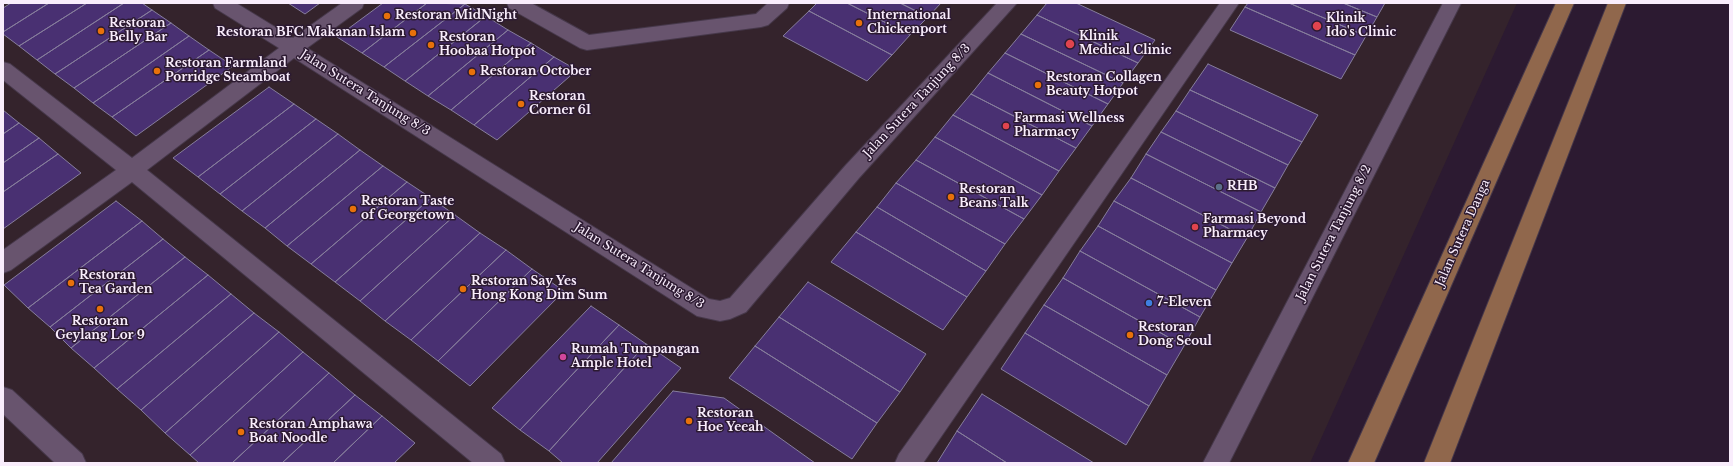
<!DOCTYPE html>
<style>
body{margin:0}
#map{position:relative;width:1733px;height:466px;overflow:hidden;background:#2c1a31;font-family:"Libre Baskerville",serif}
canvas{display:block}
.frame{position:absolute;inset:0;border:4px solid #f9edfc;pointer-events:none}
</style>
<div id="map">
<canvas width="1733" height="466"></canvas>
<div class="frame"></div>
</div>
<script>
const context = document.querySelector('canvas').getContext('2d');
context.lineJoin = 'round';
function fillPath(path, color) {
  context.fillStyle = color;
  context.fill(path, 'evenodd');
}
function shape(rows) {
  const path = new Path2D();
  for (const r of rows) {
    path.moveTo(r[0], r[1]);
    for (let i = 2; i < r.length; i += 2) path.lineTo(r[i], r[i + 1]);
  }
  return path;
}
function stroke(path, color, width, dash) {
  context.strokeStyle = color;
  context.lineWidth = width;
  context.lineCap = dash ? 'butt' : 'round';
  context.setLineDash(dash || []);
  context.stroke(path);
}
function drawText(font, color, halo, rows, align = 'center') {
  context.font = font + ' "Libre Baskerville",serif';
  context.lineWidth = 3;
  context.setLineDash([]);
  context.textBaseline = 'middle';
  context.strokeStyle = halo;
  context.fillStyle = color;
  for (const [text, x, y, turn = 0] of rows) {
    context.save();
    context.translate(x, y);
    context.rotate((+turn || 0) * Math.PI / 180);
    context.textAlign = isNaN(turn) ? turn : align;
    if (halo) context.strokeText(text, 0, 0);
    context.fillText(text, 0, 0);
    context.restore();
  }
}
const commercial = shape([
 [3,3,1517,3,1310,463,3,463]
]);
const building = shape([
 [11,3,49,3,3,32,3,8,11,3],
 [49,3,87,3,19,46,3,34,3,32,49,3],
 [87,3,124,3,37,60,19,46,87,3],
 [124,3,142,3,152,10,55,74,37,60,124,3],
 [288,3,320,3,305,14,288,3],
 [383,3,427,3,362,53,337,37,383,3],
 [427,3,465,4,384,67,362,53,427,3],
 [817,3,847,3,910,35,892,55,809,11,817,3],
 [847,3,900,3,928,17,910,35,847,3],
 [900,3,941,3,928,17,900,3],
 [1047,3,1076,3,1155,40,1138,63,1037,15,1047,3],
 [1248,3,1289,3,1366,36,1355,55,1245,7,1248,3],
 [1289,3,1343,3,1377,17,1366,36,1289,3],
 [1343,3,1385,3,1377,17,1343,3],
 [465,4,486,16,405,81,384,67,465,4],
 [1245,7,1355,55,1341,79,1230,30,1245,7],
 [152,10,171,23,74,88,55,74,152,10],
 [809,11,892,55,867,81,783,36,809,11],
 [1037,15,1138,63,1123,83,1021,34,1037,15],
 [486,16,508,30,428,96,405,81,486,16],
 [171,23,189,36,93,103,74,88,171,23],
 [508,30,531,43,451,110,428,96,508,30],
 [1021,34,1123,83,1108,104,1005,53,1021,34],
 [189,36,209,50,112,117,93,103,189,36],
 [531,43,554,57,474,125,451,110,531,43],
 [209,50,233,66,136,136,112,117,209,50],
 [1005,53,1108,104,1092,126,988,73,1005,53],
 [554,57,577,70,497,140,474,125,554,57],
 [1208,64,1318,115,1302,142,1190,90,1208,64],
 [988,73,1092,126,1076,148,971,94,988,73],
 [269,87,294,104,198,177,173,158,269,87],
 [1190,90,1302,142,1288,165,1176,111,1190,90],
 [971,94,1076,148,1059,171,953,115,971,94],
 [294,104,316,119,220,194,198,177,294,104],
 [3,110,19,123,3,134,3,110],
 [1176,111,1288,165,1275,188,1161,132,1176,111],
 [953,115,1059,171,1042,195,935,137,953,115],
 [316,119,338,134,242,211,220,194,316,119],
 [19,123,39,138,3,163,3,134,19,123],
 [1161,132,1275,188,1261,212,1146,154,1161,132],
 [338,134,360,150,265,228,242,211,338,134],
 [935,137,1042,195,1024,219,916,160,935,137],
 [39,138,58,154,3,192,3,163,39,138],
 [360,150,383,166,287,246,265,228,360,150],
 [58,154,81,173,3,229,3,192,58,154],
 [1146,154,1261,212,1247,238,1131,178,1146,154],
 [916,160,1024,219,1005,244,896,183,916,160],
 [383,166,407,182,311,264,287,246,383,166],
 [1131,178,1247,238,1232,263,1114,201,1131,178],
 [407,182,431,198,335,282,311,264,407,182],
 [896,183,1005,244,986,271,877,207,896,183],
 [431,198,455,215,360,301,335,282,431,198],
 [116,201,142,221,28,308,4,285,116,201],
 [1114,201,1232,263,1216,290,1098,226,1114,201],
 [877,207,986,271,967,297,856,232,877,207],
 [455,215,480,233,385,321,360,301,455,215],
 [142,221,163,239,50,327,28,308,142,221],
 [1098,226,1216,290,1200,317,1080,251,1098,226],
 [856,232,967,297,943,330,831,262,856,232],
 [480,233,506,250,411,340,385,321,480,233],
 [163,239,185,257,71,348,50,327,163,239],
 [506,250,532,269,438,361,411,340,506,250],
 [1080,251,1200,317,1184,346,1063,278,1080,251],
 [185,257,208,275,94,368,71,348,185,257],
 [532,269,564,291,470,386,438,361,532,269],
 [208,275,231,294,117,389,94,368,208,275],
 [1063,278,1184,346,1167,375,1044,305,1063,278],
 [808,282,926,354,900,392,779,317,808,282],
 [231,294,254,313,141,410,117,389,231,294],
 [1044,305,1167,375,1149,406,1025,333,1044,305],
 [591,306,619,325,520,430,492,408,591,306],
 [254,313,279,332,165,433,141,410,254,313],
 [779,317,900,392,877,423,755,346,779,317],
 [619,325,646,344,549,451,520,430,619,325],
 [279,332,303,352,190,455,165,433,279,332],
 [1025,333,1149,406,1126,445,1001,369,1025,333],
 [646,344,681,368,597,463,563,463,549,451,646,344],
 [755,346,877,423,852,459,729,378,755,346],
 [303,352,329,373,232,463,199,463,190,455,303,352],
 [329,373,355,395,282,463,232,463,329,373],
 [673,391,724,398,815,463,611,463,673,391],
 [982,394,1094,463,1007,463,957,431,982,394],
 [355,395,382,416,333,463,282,463,355,395],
 [382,416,415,443,394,463,333,463,382,416],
 [957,431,1007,463,937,463,957,431]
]);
const minor = shape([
 [213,3,236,3,293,38,342,3,364,3,362,8,307,48,709,299,720,301,730,298,845,166,997,3,1017,3,859,178,746,312,730,319,720,321,697,316,294,58,147,170,501,454,505,463,473,463,132,182,11,270,3,273,3,250,116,170,3,80,3,62,10,64,132,158,279,48,215,8,213,3],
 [507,3,531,3,589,35,756,14,768,3,789,3,787,8,768,25,761,27,587,50,580,48,509,8,507,3],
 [1220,3,1239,3,923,463,895,463,899,454,1220,3],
 [1443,3,1461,3,1229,463,1203,463,1443,3],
 [3,387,12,390,82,454,86,463,55,463,3,414,3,387]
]);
const major = shape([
 [1556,3,1574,3,1374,463,1348,463,1556,3],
 [1608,3,1626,3,1450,463,1424,463,1608,3]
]);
const markers = [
 [387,16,4,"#e8710a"],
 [859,23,4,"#e8710a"],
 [1317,26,5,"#e0444e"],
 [101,31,4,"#e8710a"],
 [413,33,4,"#e8710a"],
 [1070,44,5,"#e0444e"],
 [431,45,4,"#e8710a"],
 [157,71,4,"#e8710a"],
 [472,72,4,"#e8710a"],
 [1038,85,4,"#e8710a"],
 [521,104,4,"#e8710a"],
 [1006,126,4,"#e0444e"],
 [1219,187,4,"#5c6f8a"],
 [951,197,4,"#e8710a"],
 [353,209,4,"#e8710a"],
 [1195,227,4,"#e0444e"],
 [71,283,4,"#e8710a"],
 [463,289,4,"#e8710a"],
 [1149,303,4,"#3f7fe0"],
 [100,309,4,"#e8710a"],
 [1130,335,4,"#e8710a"],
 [563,357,4,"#d1479c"],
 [689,421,4,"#e8710a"],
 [241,432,4,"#e8710a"]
];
const poiNames = [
 ["Restoran MidNight",395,16],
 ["International",867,16],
 ["Chickenport",867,30],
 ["Klinik",1326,19],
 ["Ido's Clinic",1326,33],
 ["Restoran",109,24],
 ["Belly Bar",109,38],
 ["Restoran BFC Makanan Islam",405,33,"right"],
 ["Klinik",1079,37],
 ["Medical Clinic",1079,51],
 ["Restoran",439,38],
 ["Hoobaa Hotpot",439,52],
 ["Restoran Farmland",165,64],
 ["Porridge Steamboat",165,78],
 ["Restoran October",480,72],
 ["Restoran Collagen",1046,78],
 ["Beauty Hotpot",1046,92],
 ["Restoran",529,97],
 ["Corner 61",529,111],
 ["Farmasi Wellness",1014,119],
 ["Pharmacy",1014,133],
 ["RHB",1227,187],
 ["Restoran",959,190],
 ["Beans Talk",959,204],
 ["Restoran Taste",361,202],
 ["of Georgetown",361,216],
 ["Farmasi Beyond",1203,220],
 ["Pharmacy",1203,234],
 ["Restoran",79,276],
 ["Tea Garden",79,290],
 ["Restoran Say Yes",471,282],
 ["Hong Kong Dim Sum",471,296],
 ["7-Eleven",1157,303],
 ["Restoran",100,322,"center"],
 ["Geylang Lor 9",100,336,"center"],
 ["Restoran",1138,328],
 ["Dong Seoul",1138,342],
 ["Rumah Tumpangan",571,350],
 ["Ample Hotel",571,364],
 ["Restoran",697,414],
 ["Hoe Yeeah",697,428],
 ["Restoran Amphawa",249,425],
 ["Boat Noodle",249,439]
];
const streetNames = [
 ["Jalan Sutera Tanjung 8/3",365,93,32],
 ["Jalan Sutera Tanjung 8/3",917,101,-47],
 ["Jalan Sutera Tanjung 8/2",1334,233,-63],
 ["Jalan Sutera Danga",1463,233,-66],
 ["Jalan Sutera Tanjung 8/3",639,266,32]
];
fillPath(commercial, '#34232c');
fillPath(building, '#493072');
stroke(building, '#867d9c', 1);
stroke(minor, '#46384a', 2);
stroke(major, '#46384a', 2);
fillPath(minor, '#68546e');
fillPath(major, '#90674c');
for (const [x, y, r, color] of markers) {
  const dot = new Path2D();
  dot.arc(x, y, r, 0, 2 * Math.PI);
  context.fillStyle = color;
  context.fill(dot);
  stroke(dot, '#2c1a31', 1.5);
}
drawText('bold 12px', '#f9edfc', '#2c1a31', poiNames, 'left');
drawText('12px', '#f9edfc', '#2c1a31', streetNames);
</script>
